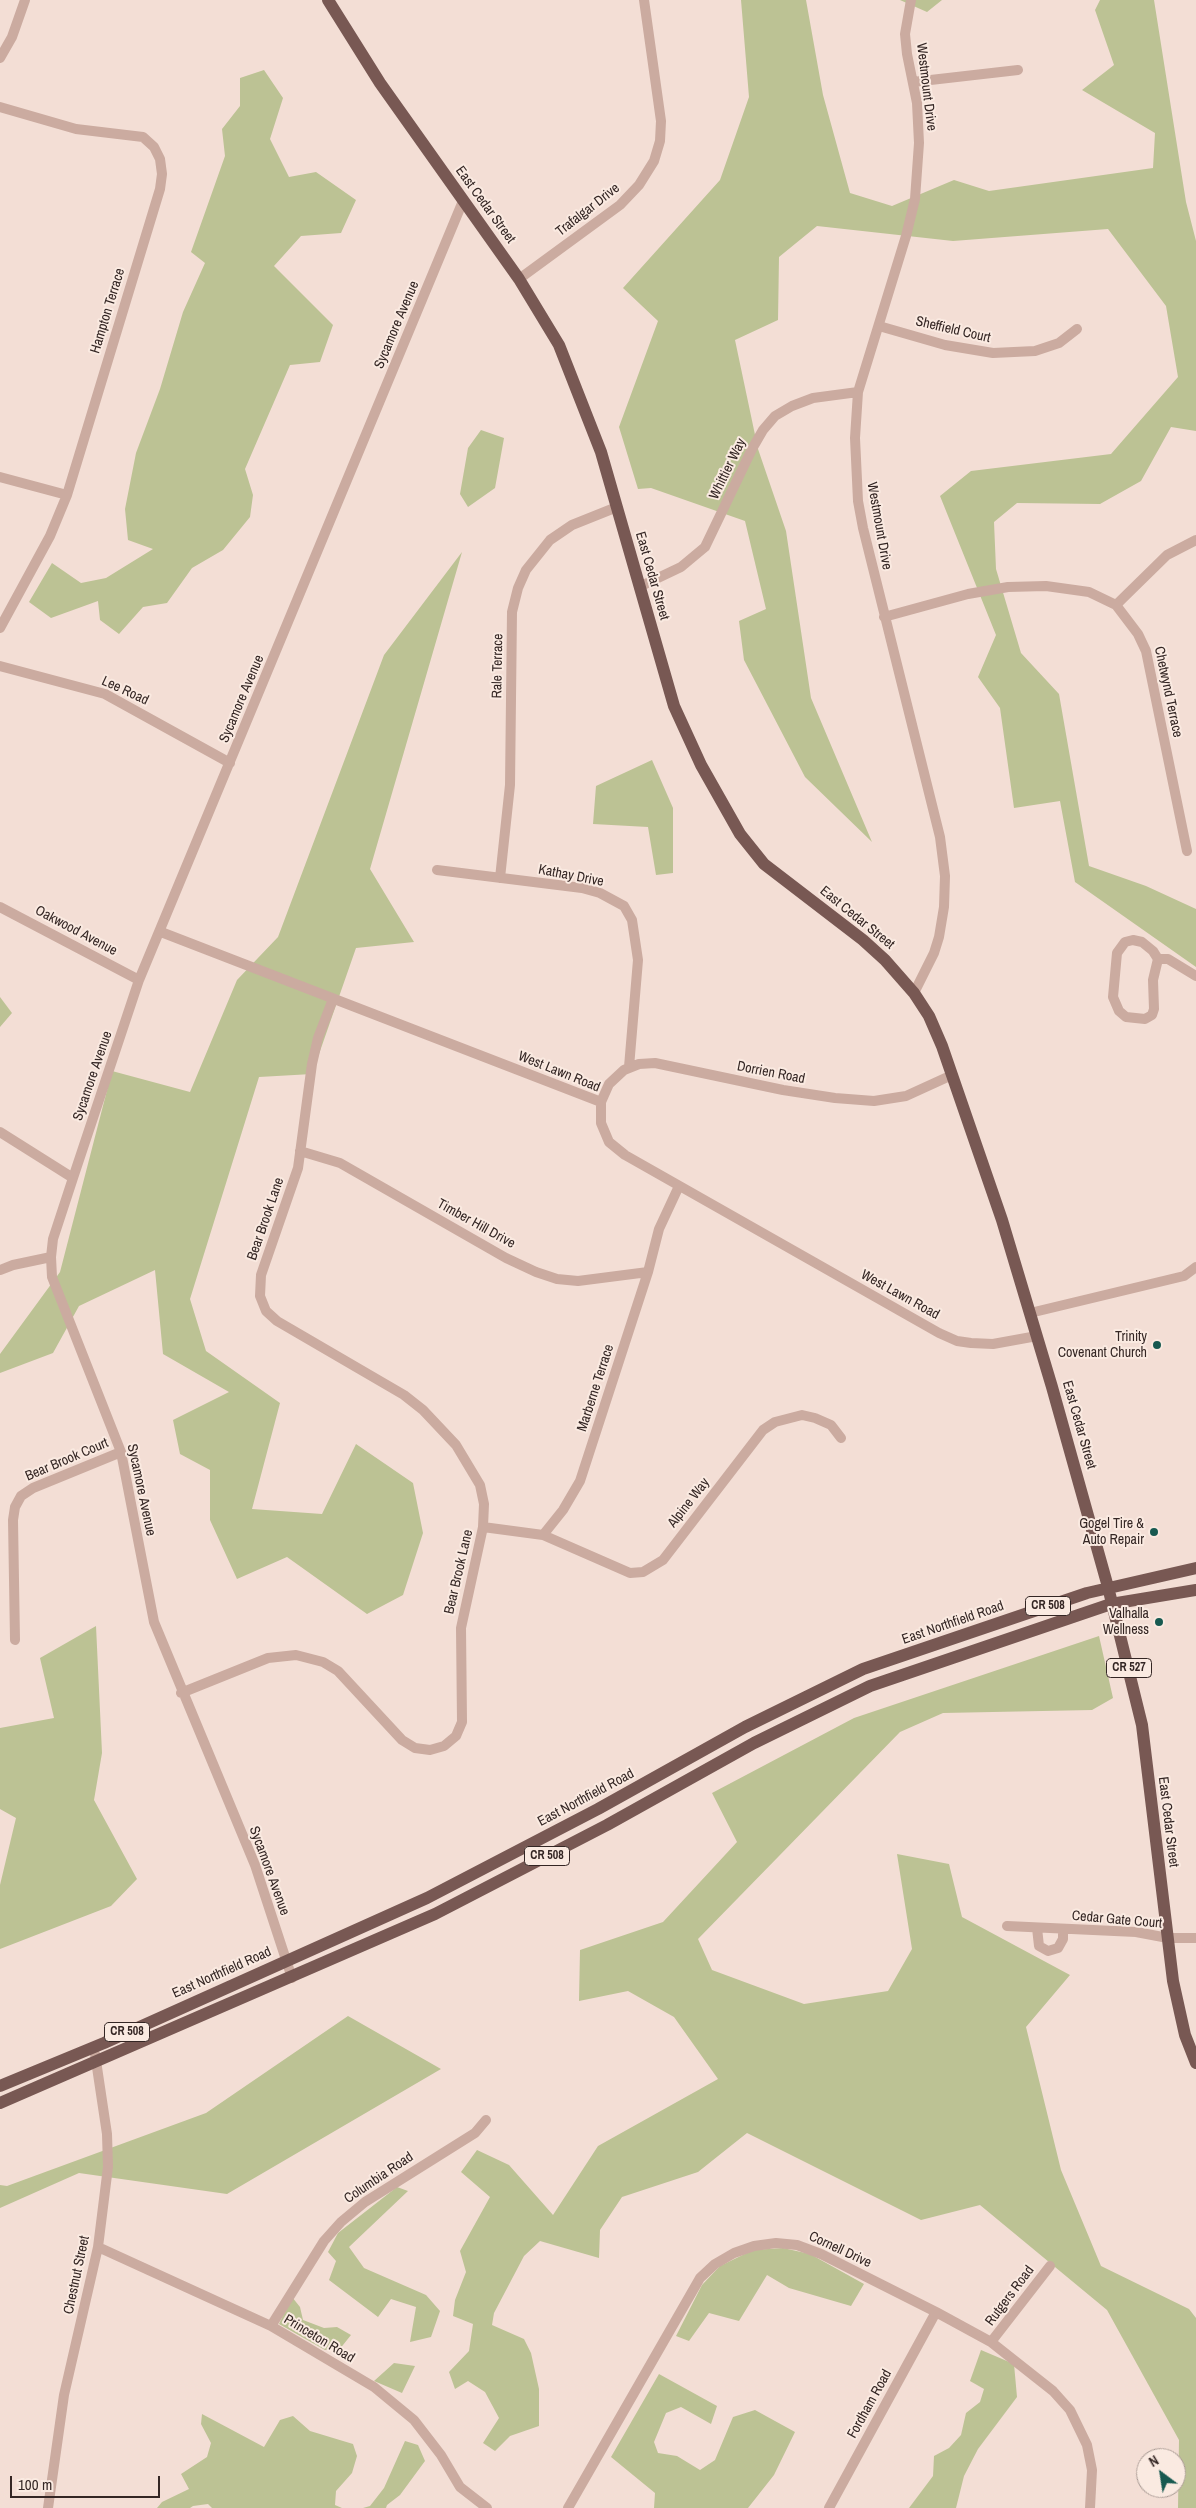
<!DOCTYPE html>
<style>
body{margin:0}
#map{position:relative;width:1196px;height:2508px;overflow:hidden;background:#f3ded5;font-family:"Archivo Narrow",sans-serif}
canvas{display:block}
.north{position:absolute;left:1136px;top:2448px;width:50px;height:50px;box-sizing:border-box;background:#faeae1;border:1px solid #ab9c95;border-radius:50%;rotate:329deg;font-size:14px;font-weight:700;line-height:20px;text-align:center;color:#342624}
.north::after{content:'';display:block;margin:auto;width:18px;height:22px;background:#175950;clip-path:polygon(50% 0,100% 100%,50% 72%,0 100%)}
.scale{position:absolute;left:10px;top:2476px;width:150px;height:22px;box-sizing:border-box;border:2px solid #342624;border-top:0;padding-left:6px;font-size:15px;line-height:18px;white-space:nowrap;color:#342624;-webkit-text-stroke:4px #faeae1;paint-order:stroke}
</style>
<div id="map">
<canvas width="1196" height="2508"></canvas>
<div class="north">N</div>
<div class="scale">100 m</div>
</div>
<script>
const context = document.querySelector('canvas').getContext('2d');
context.lineJoin = 'round';
function fillPath(path, color) {
  context.fillStyle = color;
  context.fill(path, 'evenodd');
}
function shape(rows) {
  const path = new Path2D();
  for (const r of rows) {
    path.moveTo(r[0], r[1]);
    for (let i = 2; i < r.length; i += 2) path.lineTo(r[i], r[i + 1]);
  }
  return path;
}
function stroke(path, color, width, dash) {
  context.strokeStyle = color;
  context.lineWidth = width;
  context.lineCap = dash ? 'butt' : 'round';
  context.setLineDash(dash || []);
  context.stroke(path);
}
function drawText(font, color, halo, rows, align = 'center') {
  context.font = font + ' "Archivo Narrow",sans-serif';
  context.lineWidth = 4;
  context.setLineDash([]);
  context.textBaseline = 'middle';
  context.strokeStyle = halo;
  context.fillStyle = color;
  for (const [text, x, y, turn = 0] of rows) {
    context.save();
    context.translate(x, y);
    context.rotate((+turn || 0) * Math.PI / 180);
    context.textAlign = isNaN(turn) ? turn : align;
    if (halo) context.strokeText(text, 0, 0);
    context.fillText(text, 0, 0);
    context.restore();
  }
}
const green = shape([
 [741,0,806,0,823,95,850,193,892,206,954,180,989,191,1153,168,1155,133,1082,90,1114,65,1095,10,1100,0,1154,0,1186,202,1196,241,1196,431,1171,427,1141,481,1100,504,1017,503,994,522,996,569,1021,653,1059,694,1089,866,1146,886,1196,909,1196,967,1075,882,1060,801,1014,808,1000,708,978,677,996,635,940,496,971,471,1111,454,1178,377,1166,306,1108,229,953,241,817,226,779,257,778,320,735,340,758,449,786,531,811,698,872,842,805,777,744,660,739,621,766,609,745,521,651,488,638,489,619,427,658,321,623,288,720,180,749,97],
 [900,0,942,0,927,12],
 [264,70,283,98,270,139,289,177,316,172,356,200,341,233,301,236,274,266,333,325,320,362,290,365,245,469,253,495,250,517,223,550,192,568,167,603,143,607,119,634,100,620,98,601,51,618,29,602,52,563,81,583,106,578,153,549,128,540,125,509,136,453,160,389,183,312,205,263,191,252,225,156,222,129,240,106,240,78],
 [481,430,504,438,495,488,468,507,460,494,468,448],
 [462,552,370,869,414,942,356,948,312,1074,259,1077,190,1299,206,1351,280,1403,252,1509,322,1514,356,1444,413,1483,423,1533,403,1595,367,1614,287,1557,237,1579,210,1520,210,1470,180,1454,173,1420,229,1392,163,1354,155,1270,79,1306,53,1353,0,1373,0,1354,60,1272,112,1071,190,1092,237,980,278,937,384,655],
 [652,760,673,808,673,873,656,875,648,827,593,824,596,786],
 [0,997,12,1013,0,1027],
 [96,1626,102,1753,94,1800,137,1879,111,1906,0,1949,0,1885,16,1818,0,1809,0,1728,54,1718,40,1658],
 [1099,1636,1113,1698,1092,1710,943,1713,900,1732,698,1939,712,1970,804,2004,888,1991,912,1949,897,1854,949,1864,962,1917,1070,1975,1026,2027,1061,2170,1101,2266,1189,2309,1196,2318,1196,2508,1178,2508,1179,2440,1107,2310,980,2205,921,2220,747,2133,698,2172,622,2197,600,2230,599,2258,540,2241,524,2256,494,2313,492,2325,524,2339,531,2353,539,2389,539,2426,510,2436,495,2451,483,2443,499,2418,485,2392,468,2381,455,2389,449,2372,469,2351,473,2324,453,2316,455,2300,466,2272,460,2251,490,2197,461,2172,477,2150,509,2165,553,2215,598,2146,718,2079,674,2017,628,1991,579,2001,580,1950,663,1922,737,1842,712,1793,854,1718],
 [348,2016,441,2069,227,2194,79,2173,0,2208,0,2185,7,2186,206,2113],
 [397,2187,408,2191,349,2247,364,2268,426,2295,440,2311,431,2337,410,2342,416,2307,391,2299,378,2317,329,2280,336,2261,328,2252,338,2233],
 [783,2248,810,2254,864,2284,851,2306,789,2288,767,2275,739,2321,709,2313,689,2341,676,2336,702,2285,720,2266,753,2250],
 [292,2297,300,2307,303,2320,324,2328,337,2327,351,2335,339,2350,325,2350,279,2324],
 [981,2350,1014,2364,1017,2397,978,2449,964,2476,956,2508,909,2508,933,2476,934,2456,949,2448,961,2435,966,2413,980,2402,984,2389,970,2381],
 [394,2363,415,2366,402,2393,374,2381],
 [659,2374,717,2406,711,2424,681,2407,666,2413,654,2442,658,2453,677,2456,700,2470,715,2460,733,2417,755,2410,795,2432,774,2475,748,2508,654,2508,655,2493,611,2457],
 [202,2414,264,2447,280,2420,293,2416,310,2431,353,2444,357,2456,352,2473,336,2491,335,2505,342,2508,212,2508,208,2504,193,2506,190,2508,157,2508,162,2502,189,2489,181,2474,207,2457,211,2443,201,2424],
 [405,2441,418,2445,425,2461,400,2495,387,2505,386,2508,363,2508,370,2506,384,2488]
]);
const minor = shape([
 [911,0,905,34,907,54,917,103,919,143,915,199,906,236,858,392,855,438,858,501,863,528,940,837,945,876,944,907,939,937,934,953,914,993],
 [0,58,12,37,25,0],
 [913,82,1018,70],
 [0,107,76,129,143,137,154,147,160,159,162,174,160,189,67,495,50,536,0,628],
 [519,279,620,205,639,185,654,161,660,141,661,121,644,0],
 [879,326,945,345,993,353,1035,351,1059,343,1077,329],
 [0,477,67,495],
 [639,587,681,567,705,547,752,449,763,430,775,416,792,406,813,398,858,392],
 [1116,605,1167,555,1196,540],
 [884,617,968,594,1008,587,1046,586,1089,592,1116,605,1138,634,1146,651,1187,851],
 [0,666,105,694,230,763],
 [437,870,582,888,600,893,624,906,632,920,638,960,629,1067],
 [500,878,510,785,512,612,518,588,526,570,550,540,572,525,617,507],
 [0,907,139,980],
 [161,932,601,1102],
 [1133,940,1142,942,1153,951,1158,959,1153,980,1154,1009,1152,1015,1145,1019,1126,1017,1119,1011,1113,997,1117,953,1125,942,1133,940],
 [1158,959,1168,959,1196,976],
 [952,1075,906,1096,874,1101,835,1098,783,1090,655,1063,639,1064,624,1070,609,1084,601,1102,601,1123,609,1142,625,1155,939,1333,957,1341,971,1343,993,1344,1037,1336],
 [0,1132,73,1178],
 [300,1151,340,1163,506,1258,536,1272,557,1279,578,1281,648,1272],
 [0,1270,13,1265,51,1257],
 [1030,1313,1184,1276,1196,1267],
 [483,1527,543,1535,630,1573,643,1572,663,1560,763,1430,775,1422,802,1415,815,1418,831,1425,841,1438],
 [543,1535,563,1510,580,1481,648,1272,659,1229,679,1186],
 [15,1640,13,1520,15,1507,21,1496,33,1488,121,1452],
 [181,1693,268,1658,296,1655,323,1662,338,1671,402,1740,415,1748,430,1750,444,1746,456,1736,462,1722,461,1628,483,1527,484,1504,480,1485,456,1445,423,1410,404,1395,277,1321,266,1311,260,1296,261,1275,298,1168,312,1064,318,1038,333,999],
 [1007,1926,1136,1932,1168,1938,1196,1938],
 [1037,1928,1039,1946,1048,1951,1058,1948,1063,1939,1063,1929],
 [292,1978,255,1865,154,1622,121,1452,52,1277,51,1257,53,1239,73,1178,139,980,463,201],
 [98,2247,271,2326,374,2387,414,2420,441,2455,460,2487,487,2508],
 [271,2326,324,2241,341,2222,365,2202,475,2133,486,2120],
 [991,2342,1050,2266],
 [48,2508,64,2395,98,2247,108,2167,107,2134,95,2054],
 [568,2508,700,2278,715,2264,734,2253,754,2246,776,2243,797,2245,821,2254,936,2312,991,2342,1053,2391,1070,2410,1087,2445,1092,2470,1090,2508],
 [829,2508,936,2312]
]);
const major = shape([
 [328,0,380,83,519,279,559,345,601,452,674,706,701,765,740,834,764,864,863,940,885,960,914,993,929,1016,942,1046,1002,1220,1052,1387,1108,1587,1142,1725,1173,1981,1185,2035,1196,2063],
 [0,2086,104,2043,427,1898,598,1809,745,1727,863,1669,1087,1593,1196,1568],
 [0,2103,435,1914,607,1825,754,1743,870,1686,1111,1604,1196,1590]
]);
const markers = [
 [1157,1345,5,"#175950"],
 [1154,1532,5,"#175950"],
 [1159,1622,5,"#175950"]
];
const shields = [
 [1048,1606,45],
 [1129,1668,45],
 [547,1856,45],
 [127,2032,45]
];
const shieldNames = [
 ["CR 508",1048,1606],
 ["CR 527",1129,1668],
 ["CR 508",547,1856],
 ["CR 508",127,2032]
];
const streetNames = [
 ["Westmount Drive",926,87,83],
 ["East Cedar Street",485,205,54],
 ["Trafalgar Drive",588,210,-38],
 ["Hampton Terrace",108,311,-73],
 ["Sycamore Avenue",397,325,-67],
 ["Sheffield Court",953,330,13],
 ["Whittier Way",728,469,-64],
 ["Westmount Drive",879,526,80],
 ["East Cedar Street",652,576,74],
 ["Rale Terrace",498,666,-89],
 ["Lee Road",125,691,25],
 ["Chetwynd Terrace",1168,692,78],
 ["Sycamore Avenue",242,699,-67],
 ["Kathay Drive",571,876,11],
 ["East Cedar Street",857,918,39],
 ["Oakwood Avenue",76,931,28],
 ["West Lawn Road",559,1072,22],
 ["Dorrien Road",771,1073,11],
 ["Sycamore Avenue",93,1076,-71],
 ["Bear Brook Lane",266,1219,-71],
 ["Timber Hill Drive",476,1224,29],
 ["West Lawn Road",900,1295,29],
 ["Marberne Terrace",596,1388,-72],
 ["East Cedar Street",1079,1425,74],
 ["Bear Brook Court",67,1460,-23],
 ["Sycamore Avenue",141,1490,78],
 ["Alpine Way",689,1503,-52],
 ["Bear Brook Lane",459,1572,-77],
 ["East Northfield Road",953,1623,-19],
 ["East Northfield Road",586,1798,-28],
 ["East Cedar Street",1168,1822,83],
 ["Sycamore Avenue",269,1871,70],
 ["Cedar Gate Court",1117,1920,5],
 ["East Northfield Road",222,1973,-24],
 ["Columbia Road",379,2178,-34],
 ["Cornell Drive",840,2250,25],
 ["Chestnut Street",77,2275,-78],
 ["Rutgers Road",1010,2296,-53],
 ["Princeton Road",319,2339,31],
 ["Fordham Road",870,2404,-61]
];
const poiNames = [
 ["Trinity",1147,1337],
 ["Covenant Church",1147,1353],
 ["Gogel Tire &",1144,1524],
 ["Auto Repair",1144,1540],
 ["Valhalla",1149,1614],
 ["Wellness",1149,1630]
];
fillPath(green, '#bcc294');
stroke(minor, '#cbaba0', 10);
stroke(major, '#785853', 12);
for (const [x, y, r, color] of markers) {
  const dot = new Path2D();
  dot.arc(x, y, r, 0, 2 * Math.PI);
  context.fillStyle = color;
  context.fill(dot);
  stroke(dot, '#faeae1', 2);
}
for (const [x, y, w] of shields) {
  const box = new Path2D();
  box.roundRect(x - w / 2, y - 9.5, w, 19, 4);
  context.fillStyle = '#faeae1';
  context.fill(box);
  stroke(box, '#342624', 1);
}
drawText('bold 12px', '#342624', null, shieldNames);
drawText('14px', '#342624', '#faeae1', streetNames);
drawText('14px', '#342624', '#faeae1', poiNames, 'right');
</script>
